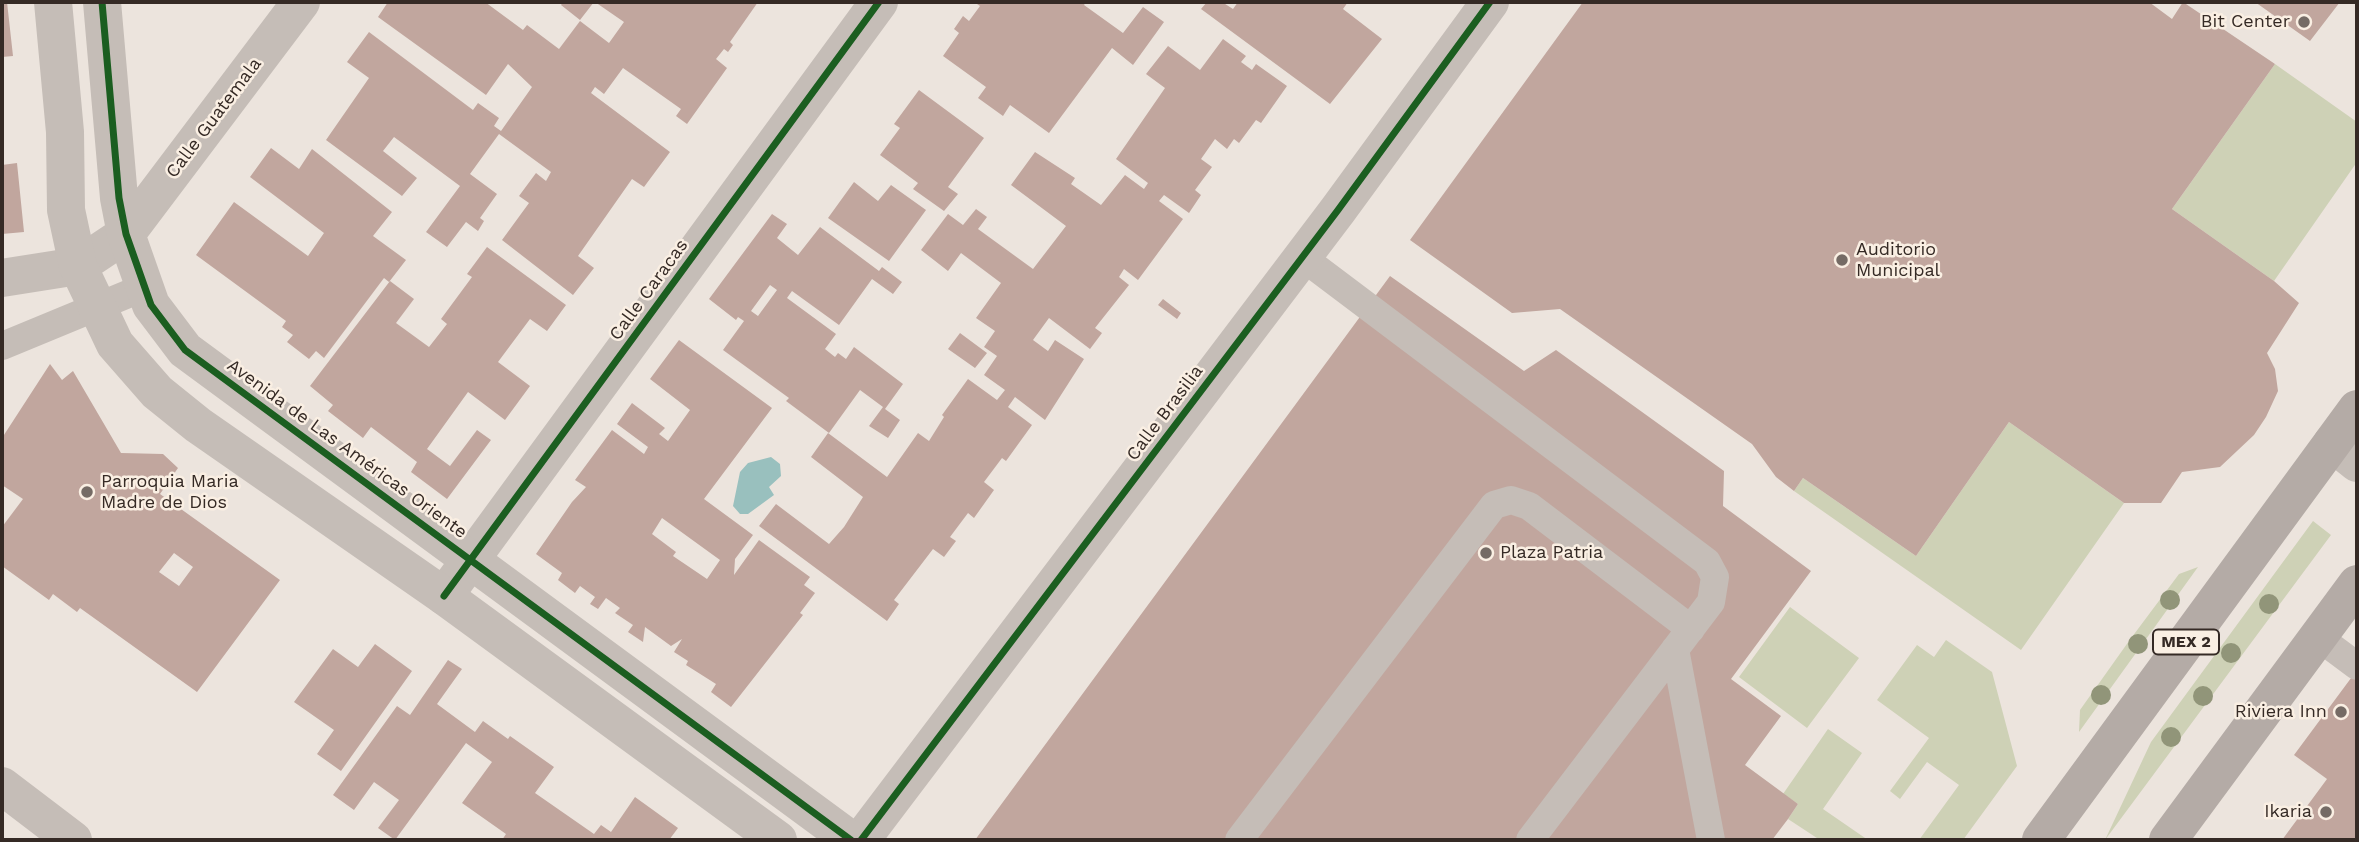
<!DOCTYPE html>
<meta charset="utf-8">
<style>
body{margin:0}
#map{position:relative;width:2359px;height:842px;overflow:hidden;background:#ece4dd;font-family:"Work Sans",sans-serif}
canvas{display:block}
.frame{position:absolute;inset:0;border:4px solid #352a25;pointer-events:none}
</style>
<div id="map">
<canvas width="2359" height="842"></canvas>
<div class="frame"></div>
</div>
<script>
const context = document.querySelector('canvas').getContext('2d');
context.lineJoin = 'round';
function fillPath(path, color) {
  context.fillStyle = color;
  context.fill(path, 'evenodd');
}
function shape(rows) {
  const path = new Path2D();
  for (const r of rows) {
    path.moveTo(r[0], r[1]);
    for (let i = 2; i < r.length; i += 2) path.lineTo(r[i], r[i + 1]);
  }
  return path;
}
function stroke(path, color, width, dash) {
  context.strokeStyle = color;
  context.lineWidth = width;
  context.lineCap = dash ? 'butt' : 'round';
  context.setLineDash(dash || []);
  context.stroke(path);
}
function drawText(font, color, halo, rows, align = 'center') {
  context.font = font + ' "Work Sans",sans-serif';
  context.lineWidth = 5;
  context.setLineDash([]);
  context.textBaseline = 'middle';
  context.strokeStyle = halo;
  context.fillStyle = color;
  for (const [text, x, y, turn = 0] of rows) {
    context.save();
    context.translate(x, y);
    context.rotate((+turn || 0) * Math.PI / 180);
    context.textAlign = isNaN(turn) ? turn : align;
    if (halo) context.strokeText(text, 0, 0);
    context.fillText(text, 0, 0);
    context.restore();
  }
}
const green = shape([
 [2275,64,2357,122,2357,162,2274,281,2172,209],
 [2009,422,2124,503,2021,650,1794,491,1803,478,1916,556],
 [2313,521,2331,535,2105,840,2151,742],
 [2198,567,2079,732,2080,710,2129,641,2179,574],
 [1790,607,1859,658,1807,728,1739,677],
 [1946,640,1992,672,2017,766,1963,840,1919,840,1959,785,1927,762,1900,799,1890,791,1929,738,1877,700,1917,645,1934,657],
 [1828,729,1862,753,1823,809,1868,840,1820,840,1788,819,1798,804,1783,794]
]);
const water = shape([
 [771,457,780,464,781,476,769,487,774,495,748,514,740,514,733,506,740,472,748,463]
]);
const building = shape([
 [2,2,7,2,13,56,2,57],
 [388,2,485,2,523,30,527,25,559,49,580,21,609,43,624,22,595,2,758,2,730,42,733,45,728,52,724,49,716,59,727,68,687,124,676,116,681,109,623,68,604,94,595,87,591,93,670,152,644,187,632,179,578,256,594,268,573,295,502,240,529,203,519,196,536,173,546,181,551,172,499,134,470,174,497,194,480,218,484,221,478,231,466,222,447,247,426,232,460,186,394,137,383,151,417,178,402,196,326,140,369,78,347,62,369,32,473,110,478,103,499,118,494,126,501,131,532,87,508,64,486,95,378,17],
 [563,2,594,2,580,20,561,5],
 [974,2,1086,2,1084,5,1123,33,1143,7,1164,22,1133,65,1112,48,1049,133,1010,105,1003,116,978,98,986,87,943,56,959,33,954,29,963,16,969,21,980,6],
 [1207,2,1222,2,1233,9,1238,2,1348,2,1343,9,1382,39,1330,104,1201,9],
 [1583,2,2149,2,2172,19,2183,2,2275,64,2172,209,2274,281,2299,303,2267,353,2275,369,2278,391,2266,417,2254,435,2220,467,2182,472,2161,503,2124,503,2009,422,1916,556,1803,478,1794,491,1776,477,1752,444,1560,309,1512,313,1410,240],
 [2255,2,2340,2,2310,41],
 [1223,39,1246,56,1241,62,1252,70,1256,64,1287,86,1261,123,1256,120,1239,143,1234,139,1227,149,1215,139,1201,159,1212,167,1195,190,1201,195,1189,213,1164,195,1159,201,1183,219,1138,280,1124,269,1119,277,1129,285,1095,328,1102,333,1090,349,1049,318,1033,340,1048,351,1055,340,1084,359,1045,420,1015,397,1008,407,1032,425,1006,461,1002,458,984,482,994,490,974,518,968,513,950,537,956,541,944,557,933,549,894,600,899,604,887,621,759,526,776,504,829,544,844,527,863,497,811,457,828,433,887,477,918,433,929,441,944,417,942,415,968,379,997,400,1005,390,984,375,997,356,984,347,995,331,976,318,1001,283,961,253,948,271,921,250,948,214,963,225,976,209,987,217,978,229,1033,269,1066,226,1011,185,1035,152,1075,178,1071,184,1101,205,1125,175,1144,189,1148,183,1116,159,1165,88,1146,74,1168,46,1200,70],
 [919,90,984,138,948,187,958,194,944,211,913,189,918,183,880,155,900,128,894,124],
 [271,148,299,169,312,149,392,212,373,236,406,260,389,282,384,278,324,358,316,351,309,359,287,342,293,335,282,327,286,321,196,255,234,202,308,256,324,233,250,177],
 [17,163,24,232,2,234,2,165],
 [854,182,878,201,891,185,926,210,889,261,828,218],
 [772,214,787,224,777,238,798,255,820,227,879,271,882,267,902,282,893,294,872,279,839,325,792,291,787,298,836,334,825,349,835,357,838,353,846,359,854,347,903,384,885,409,900,420,888,438,869,426,883,407,860,390,829,433,786,401,789,398,723,350,744,321,738,317,736,320,709,299],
 [770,285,777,290,758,316,751,311],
 [487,247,566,305,547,331,530,319,498,362,530,386,505,420,468,392,427,449,450,466,477,430,491,440,447,499,411,472,417,462,371,427,363,438,328,411,333,405,310,386,390,281,414,299,396,323,429,347,447,324,441,319,472,277,467,274],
 [1390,276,1524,371,1556,350,1724,471,1723,506,1811,571,1731,679,1781,716,1745,765,1798,804,1788,819,1772,840,975,840],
 [1163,299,1181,313,1177,319,1158,305],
 [960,333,987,353,975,368,948,349],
 [679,340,772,408,704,499,753,535,735,559,734,575,759,540,810,577,804,585,815,593,800,613,803,615,731,707,711,692,716,684,686,665,688,661,674,652,682,639,671,646,645,627,643,642,628,632,633,625,615,613,620,608,606,598,598,609,590,604,595,597,580,586,575,593,558,580,562,573,536,554,572,502,586,487,575,480,612,430,644,454,648,447,617,424,632,403,665,428,659,434,668,441,690,410,650,379],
 [662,518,720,560,707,579,673,556,676,552,652,534],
 [50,364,62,380,73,371,121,453,163,454,178,468,160,494,280,580,197,692,80,608,77,612,53,594,49,600,2,566,2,527,23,499,2,485,2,438],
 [174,553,193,567,179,586,159,572],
 [375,644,412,671,341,771,317,754,334,730,294,702,333,649,358,667],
 [448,660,462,669,437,704,475,732,483,721,508,739,510,736,554,767,535,793,594,834,601,825,611,832,635,797,678,828,669,840,502,840,506,834,462,803,492,762,466,743,395,840,378,828,399,800,374,782,354,810,333,795,397,706,410,715],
 [2357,670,2357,840,2282,840,2327,779,2294,755]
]);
const service = shape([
 [1302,257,1707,562,1715,577,1711,602,1530,840],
 [2,346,145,287],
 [2318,637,2357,666],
 [1675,649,1711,840],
 [1239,840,1494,505,1511,500,1529,506,1691,629]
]);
const minor = shape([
 [2,278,78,266,126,234],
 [444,596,879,2],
 [2,786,73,840],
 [861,840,1338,210,1490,2]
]);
const tertiary = shape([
 [53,2,65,132,66,210,78,266,115,344,157,392,198,425,444,596,778,840],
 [102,2,119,198,126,234,151,305,185,350,851,840],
 [126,234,301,2],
 [2332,443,2357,463]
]);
const primary = shape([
 [2041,840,2357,409],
 [2168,840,2357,584]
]);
const cycleway = shape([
 [102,2,119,198,126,234,151,305,185,350,851,840],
 [444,596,879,2],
 [861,840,1338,210,1490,2]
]);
const trees = [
 [2170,600],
 [2269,604],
 [2138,644],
 [2231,653],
 [2101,695],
 [2203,696],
 [2171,737]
];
const markers = [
 [2304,22,7,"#756b65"],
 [1842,260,7,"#756b65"],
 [87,492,7,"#756b65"],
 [1486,553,7,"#756b65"],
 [2341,712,7,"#756b65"],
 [2326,812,7,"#756b65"]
];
const shields = [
 [2186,642,66]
];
const shieldNames = [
 ["MEX 2",2186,642]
];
const poiNames = [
 ["Bit Center",2290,22],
 ["Auditorio",1856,250,"left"],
 ["Municipal",1856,271,"left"],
 ["Parroquia Maria",101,482,"left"],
 ["Madre de Dios",101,503,"left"],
 ["Plaza Patria",1500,553,"left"],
 ["Riviera Inn",2327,712],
 ["Ikaria",2312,812]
];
const streetNames = [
 ["Calle Guatemala",214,118,-53],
 ["Calle Caracas",649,290,-54],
 ["Calle Brasilia",1165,413,-53],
 ["Avenida de Las Américas Oriente",347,449,36]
];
fillPath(green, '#ced1b6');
fillPath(water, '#99c0be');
fillPath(building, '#c1a69e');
stroke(service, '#c5bdb7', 28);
stroke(minor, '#c5bdb7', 38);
stroke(tertiary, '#c5bdb7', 38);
stroke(primary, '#b4aba6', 38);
stroke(cycleway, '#1b5e20', 7);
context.fillStyle = '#919579';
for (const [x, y] of trees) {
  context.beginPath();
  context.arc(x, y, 10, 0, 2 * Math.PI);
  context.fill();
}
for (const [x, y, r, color] of markers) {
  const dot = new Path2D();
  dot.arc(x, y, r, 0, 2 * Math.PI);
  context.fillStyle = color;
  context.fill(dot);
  stroke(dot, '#faefe3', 2.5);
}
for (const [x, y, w] of shields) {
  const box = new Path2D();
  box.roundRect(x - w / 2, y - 12.5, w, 25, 5);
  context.fillStyle = '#faefe3';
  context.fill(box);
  stroke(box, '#352a25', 2);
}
drawText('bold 16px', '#352a25', null, shieldNames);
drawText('18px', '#352a25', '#faefe3', poiNames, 'right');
drawText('18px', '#352a25', '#faefe3', streetNames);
</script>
